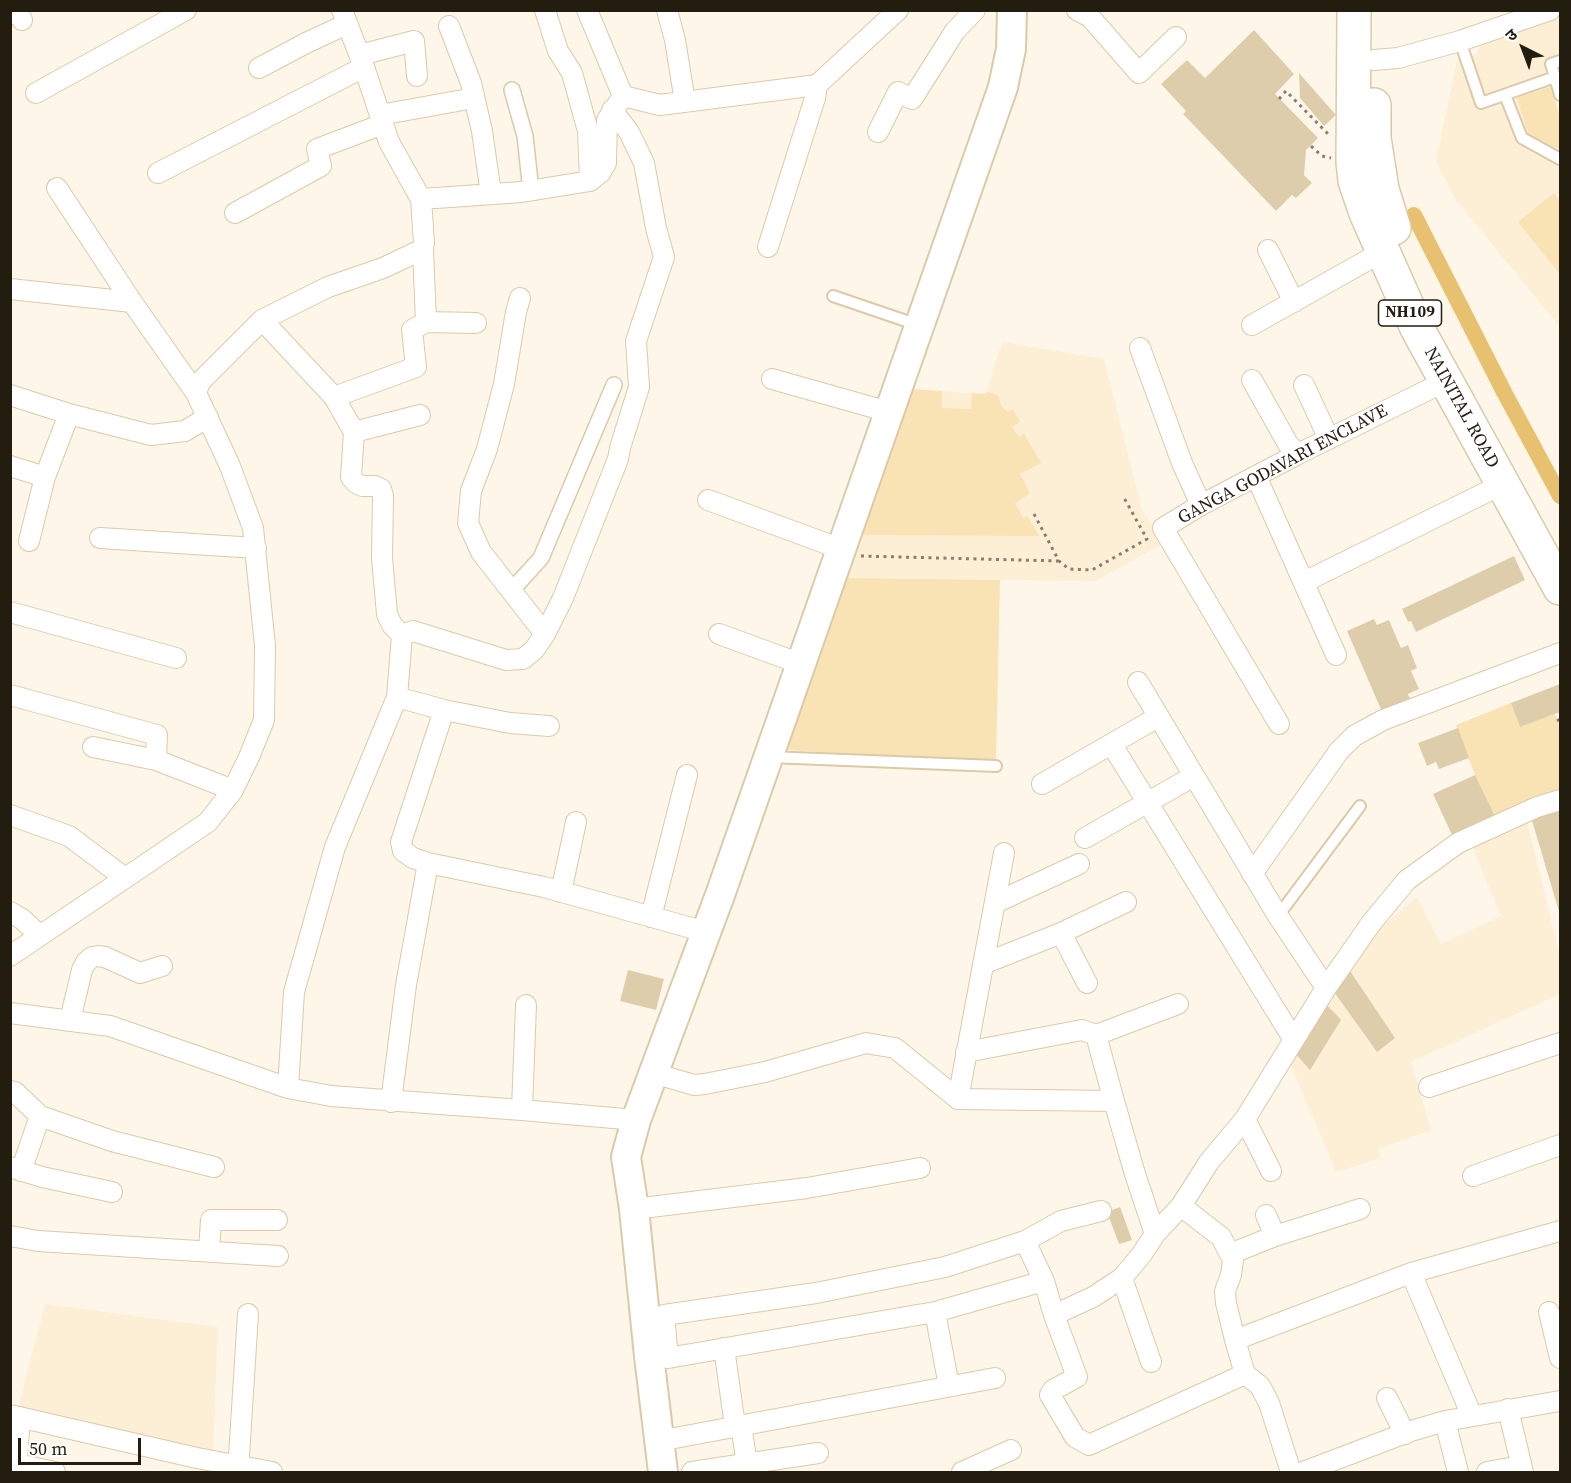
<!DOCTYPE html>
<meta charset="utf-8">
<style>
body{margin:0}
#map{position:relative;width:1571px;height:1483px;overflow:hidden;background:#fef7e9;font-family:"Source Serif 4","Noto Sans Devanagari",serif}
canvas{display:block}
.frame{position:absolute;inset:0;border:12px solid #231d10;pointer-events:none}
.north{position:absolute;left:1493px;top:18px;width:60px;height:60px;-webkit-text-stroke:4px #fff;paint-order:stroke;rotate:318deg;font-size:16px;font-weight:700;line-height:24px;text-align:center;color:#231d10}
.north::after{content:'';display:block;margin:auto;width:21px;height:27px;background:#231d10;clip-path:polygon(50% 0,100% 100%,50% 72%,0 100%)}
.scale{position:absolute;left:18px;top:1438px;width:123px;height:27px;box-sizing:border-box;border:3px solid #231d10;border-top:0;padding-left:8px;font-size:18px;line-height:21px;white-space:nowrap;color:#231d10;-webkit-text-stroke:4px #fff;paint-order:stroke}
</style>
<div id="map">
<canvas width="1571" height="1483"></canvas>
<div class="frame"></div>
<div class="north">उ</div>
<div class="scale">50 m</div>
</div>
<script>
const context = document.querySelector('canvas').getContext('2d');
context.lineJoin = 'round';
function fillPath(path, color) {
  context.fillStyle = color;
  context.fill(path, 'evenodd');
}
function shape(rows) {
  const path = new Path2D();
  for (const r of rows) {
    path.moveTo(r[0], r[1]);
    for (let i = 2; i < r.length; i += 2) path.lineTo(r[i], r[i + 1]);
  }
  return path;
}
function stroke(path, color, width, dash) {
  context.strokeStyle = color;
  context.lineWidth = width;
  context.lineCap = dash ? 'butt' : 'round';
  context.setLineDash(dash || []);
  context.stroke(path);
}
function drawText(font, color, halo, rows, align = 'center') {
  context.font = font + ' "Source Serif 4",serif';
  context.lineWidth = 4.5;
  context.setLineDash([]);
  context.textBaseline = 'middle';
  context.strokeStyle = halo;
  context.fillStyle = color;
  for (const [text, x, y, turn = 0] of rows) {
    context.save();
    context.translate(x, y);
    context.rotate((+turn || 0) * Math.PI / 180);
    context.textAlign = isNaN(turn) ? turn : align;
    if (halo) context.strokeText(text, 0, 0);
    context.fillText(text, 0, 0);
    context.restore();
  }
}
const built = shape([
 [1560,16,1560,327,1455,199,1436,161,1457,60,1476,54,1480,44],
 [1002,342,1104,359,1142,510,1164,543,1096,581,846,578,908,389,986,394],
 [1527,821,1560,957,1560,994,1411,1062,1431,1130,1378,1149,1381,1158,1336,1172,1288,1059,1348,968,1382,926,1417,897,1441,944,1501,916,1471,844],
 [45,1304,218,1327,213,1456,18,1409]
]);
const green = shape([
 [1550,87,1560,117,1560,150,1529,135,1517,98],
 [1554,193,1560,201,1560,274,1518,222],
 [908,389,942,391,942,408,971,409,972,393,986,394,987,392,998,395,1001,405,1007,412,1013,409,1020,422,1012,427,1019,437,1024,434,1041,463,1020,474,1030,493,1015,503,1023,518,1027,516,1039,536,860,535],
 [846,578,1000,580,996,762,786,750],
 [1511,703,1520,727,1555,714,1560,728,1560,795,1495,816,1475,775,1456,725]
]);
const canal = shape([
 [1414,215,1504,392,1560,496]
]);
const building = shape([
 [1254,30,1294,74,1275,94,1318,138,1306,150,1304,175,1312,183,1296,198,1292,195,1276,211,1183,114,1186,111,1161,84,1187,60,1205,78],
 [1299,73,1336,115,1324,126,1300,98],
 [1514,556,1525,580,1416,632,1411,621,1408,622,1402,609],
 [1374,619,1377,625,1389,620,1401,648,1408,645,1417,668,1411,671,1419,689,1408,694,1411,702,1383,714,1347,631],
 [1560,684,1560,712,1520,727,1511,703],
 [1458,728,1469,758,1439,769,1436,762,1427,766,1418,743],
 [1475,775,1495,816,1452,835,1433,794],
 [1560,807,1560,915,1531,817],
 [1348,968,1395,1038,1377,1052,1332,989],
 [628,970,664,979,656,1010,620,1001],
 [1324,1002,1341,1020,1310,1070,1293,1051],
 [1120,1207,1132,1240,1119,1244,1107,1212]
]);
const path = shape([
 [1279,99,1286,91,1329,135],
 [1311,146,1322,156,1331,158],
 [1034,514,1059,561,1069,569,1092,570,1147,539,1123,496],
 [861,556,1059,561],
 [1557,721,1560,719]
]);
const service = shape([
 [1460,41,1481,103,1555,77,1560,95],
 [1555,77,1551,64,1560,61],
 [1505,95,1522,138,1560,159],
 [833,296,918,325],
 [769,757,996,766],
 [1278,916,1360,806]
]);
const pedestrian = shape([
 [512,90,525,136,531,191],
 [511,591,541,558,614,385]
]);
const minor = shape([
 [16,10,22,20],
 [342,10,364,67,389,142,421,199,522,192,590,181,600,173,606,163,607,120,623,96],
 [545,10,558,51,572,73,588,131,590,181],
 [587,10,623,96,660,105,817,85,898,10],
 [667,10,675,40,685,102],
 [1077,10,1090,17,1139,73,1176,37],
 [449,26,471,83,482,131,491,194],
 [360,55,414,41,417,76],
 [1374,60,1398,58,1460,41,1550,10],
 [259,68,306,43,347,24],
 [36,93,186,10],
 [380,115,474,98],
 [878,132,898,92,912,99,955,31,975,10],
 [158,173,364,67],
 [57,188,132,302],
 [235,213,321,166,317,149,383,124],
 [768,247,815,98,817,85],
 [1268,250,1294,302],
 [10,289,132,302,196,393],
 [520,298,516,312,504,384,487,449,471,491,468,523,481,552,545,634],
 [262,320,334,397,354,432,351,477,356,483,362,486,375,486,381,489,383,496,382,558,387,614,392,625,402,635],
 [426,322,476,323],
 [1252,325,1382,252],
 [1140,348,1182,463,1201,505],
 [772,379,889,412],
 [1252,380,1288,444,1298,454],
 [1304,385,1329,439],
 [10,395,69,414,151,435,185,431,208,417],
 [334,397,416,367,412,330,426,322,423,249],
 [354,432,420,415],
 [10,466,45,477],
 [1256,476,1336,655],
 [708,500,841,549],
 [100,538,256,548],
 [29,541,45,477,69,414],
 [1304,582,1503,484],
 [10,612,176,658],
 [719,634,801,664],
 [1138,682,1278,916,1326,988],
 [10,695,157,735,156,760,233,790],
 [397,697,444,710,510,723,549,726],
 [444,710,401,842,403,851,413,858,428,863,544,887,706,932],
 [1279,724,1163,528,1201,505,1298,454,1446,381],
 [1112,745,1294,1040],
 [93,747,156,760],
 [1042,784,1158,717],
 [10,815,69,836,125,878],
 [1085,838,1194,776],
 [1252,874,1339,751,1354,736,1383,720,1560,653],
 [561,892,576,822],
 [995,903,1079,864],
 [10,912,22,919,39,935],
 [651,917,687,775],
 [1061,933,1087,983],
 [10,956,208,822,233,790,249,757,264,720,265,646,253,528,230,466,196,393,200,382,262,320,328,287,383,268,423,249,424,243,421,199],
 [983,964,1061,933,1126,902],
 [10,1013,110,1026,288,1088,331,1096,522,1110,636,1120],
 [70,1020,82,970,86,962,92,957,98,956,105,957,140,973,162,966],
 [1096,1035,1114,1101],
 [966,1052,1082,1030,1096,1035,1178,1004],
 [653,1073,694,1085,705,1084,765,1072,866,1043,895,1048,958,1099,1114,1101,1135,1174,1155,1234],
 [1429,1087,1560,1043],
 [288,1088,294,992,335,847,397,697,402,635,413,631,506,660,523,659,534,650,545,634,563,598,618,459,620,448,639,387,636,341,664,257,656,228,644,163,629,132,612,110],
 [10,1091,15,1092,40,1116,112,1141,214,1167],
 [958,1099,1004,853],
 [391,1102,406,985,428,863],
 [522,1110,526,1005],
 [1245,1119,1271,1171],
 [10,1167,42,1177,112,1192],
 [21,1171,40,1116],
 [1473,1176,1560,1145],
 [1181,1206,1221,1237,1233,1260,1231,1275,1225,1291,1226,1303,1235,1340,1245,1374,1260,1386,1269,1403,1291,1472],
 [634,1209,807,1188,920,1168],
 [1266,1215,1275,1236],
 [10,1236,38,1241,278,1256],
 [1025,1241,1061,1221,1101,1211],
 [209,1251,211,1220,277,1220],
 [1230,1254,1275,1236,1360,1209],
 [1411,1273,1472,1416],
 [1122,1278,1151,1362],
 [1044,1281,935,1312,668,1358,664,1315,816,1293,945,1267,1025,1241,1044,1281,1054,1315,1093,1297,1122,1278,1142,1254,1155,1234,1181,1206,1209,1162,1245,1119,1326,988,1372,922,1407,880,1458,843,1537,807,1560,800],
 [935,1312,949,1386],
 [1549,1312,1560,1358],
 [1054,1315,1077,1377,1053,1390,1050,1395,1075,1437,1089,1445,1245,1374],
 [1235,1340,1411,1273,1560,1231],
 [724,1348,735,1426],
 [1387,1398,1405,1434],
 [1508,1409,1523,1472],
 [10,1415,197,1458,272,1472],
 [1445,1421,1458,1472],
 [741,1425,747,1464],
 [659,1441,995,1378],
 [17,1464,55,1472],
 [16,1472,20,1417],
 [238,1472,248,1314],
 [692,1472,818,1453],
 [962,1472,1011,1450],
 [1303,1472,1411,1431,1445,1421,1560,1401],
 [1487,1472,1521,1466]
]);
const secondary = shape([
 [663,1472,649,1356,634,1209,626,1157,636,1120,720,895,1003,87,1011,49,1012,10]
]);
const trunk = shape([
 [1354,10,1353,162,1355,181,1366,213,1417,328,1560,588],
 [1374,105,1374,138,1382,189,1394,228]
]);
const shields = [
 [1410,313,63]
];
const shieldNames = [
 ["NH109",1410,313]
];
const streetNames = [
 ["NAINITAL ROAD",1461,408,61],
 ["GANGA GODAVARI ENCLAVE",1283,465,-28]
];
fillPath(built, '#fcefd6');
fillPath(green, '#f9e2b3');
stroke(canal, '#e8c170', 16);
fillPath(building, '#ddcdab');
stroke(service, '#dbcaa8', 14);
stroke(pedestrian, '#dbcaa8', 18);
stroke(minor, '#dbcaa8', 22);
stroke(secondary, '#dbcaa8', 32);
stroke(trunk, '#dbcaa8', 36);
stroke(path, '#867f72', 3, [3, 4.5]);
stroke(service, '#fff', 10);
stroke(pedestrian, '#fff', 15);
stroke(minor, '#fff', 20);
stroke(secondary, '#fff', 28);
stroke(trunk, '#fff', 33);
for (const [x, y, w] of shields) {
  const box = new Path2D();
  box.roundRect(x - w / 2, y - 13, w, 26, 4.5);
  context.fillStyle = '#fff';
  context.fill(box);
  stroke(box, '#231d10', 1.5);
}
drawText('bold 16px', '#231d10', null, shieldNames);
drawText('18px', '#231d10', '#fff', streetNames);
</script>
